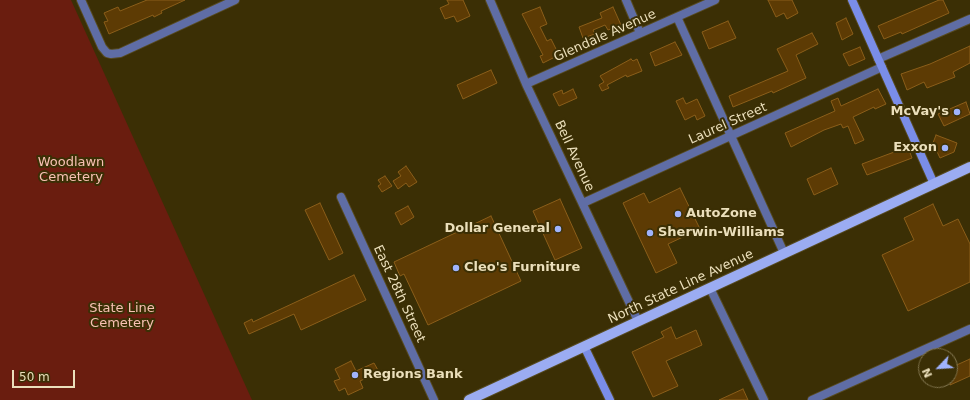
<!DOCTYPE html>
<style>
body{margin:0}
#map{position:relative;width:970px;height:400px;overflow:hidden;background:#3b2f05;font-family:"DejaVu Sans",sans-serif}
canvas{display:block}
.north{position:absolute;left:918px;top:348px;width:40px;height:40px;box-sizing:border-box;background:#3b2f05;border:1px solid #81754e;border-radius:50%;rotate:245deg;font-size:11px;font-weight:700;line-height:16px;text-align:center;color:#ebdfbb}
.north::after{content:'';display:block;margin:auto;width:14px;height:18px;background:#a0b3fd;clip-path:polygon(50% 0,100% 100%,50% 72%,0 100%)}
.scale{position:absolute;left:12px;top:370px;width:63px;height:18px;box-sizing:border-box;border:2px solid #ebdfbb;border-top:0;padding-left:5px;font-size:12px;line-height:14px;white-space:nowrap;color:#ebdfbb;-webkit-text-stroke:3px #3b2f05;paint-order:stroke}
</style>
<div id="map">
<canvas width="970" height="400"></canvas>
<div class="north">N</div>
<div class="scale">50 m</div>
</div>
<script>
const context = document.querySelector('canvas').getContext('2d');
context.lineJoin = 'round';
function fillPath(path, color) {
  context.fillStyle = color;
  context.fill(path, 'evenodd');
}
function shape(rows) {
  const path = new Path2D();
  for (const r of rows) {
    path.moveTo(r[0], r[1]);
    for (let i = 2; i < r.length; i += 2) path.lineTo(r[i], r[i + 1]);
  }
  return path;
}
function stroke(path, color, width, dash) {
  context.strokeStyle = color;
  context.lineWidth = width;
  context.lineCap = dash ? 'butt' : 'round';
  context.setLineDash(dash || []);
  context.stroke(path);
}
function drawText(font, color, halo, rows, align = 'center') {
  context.font = font + ' "DejaVu Sans",sans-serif';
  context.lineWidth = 4;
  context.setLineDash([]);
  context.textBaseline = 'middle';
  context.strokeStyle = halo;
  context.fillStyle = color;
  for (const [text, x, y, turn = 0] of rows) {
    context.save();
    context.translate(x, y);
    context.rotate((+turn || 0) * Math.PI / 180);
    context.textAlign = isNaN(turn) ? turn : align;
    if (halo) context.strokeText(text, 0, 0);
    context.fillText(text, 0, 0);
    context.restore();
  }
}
const green = shape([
 [0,0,71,0,252,400,0,400]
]);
const building = shape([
 [147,0,185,0,161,11,162,13,154,17,153,15,109,34,104,22,108,21,104,13,118,7,120,11,147,0],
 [447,0,463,0,470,16,457,22,454,16,445,19,440,8,449,4,447,0],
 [768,0,792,0,798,13,787,19,784,13,776,17,768,0],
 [939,0,943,0,949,13,902,34,901,32,884,39,878,26,939,0],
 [540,7,547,24,540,27,547,41,551,39,559,55,543,63,540,56,543,55,522,14,540,7],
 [613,7,621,25,608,30,605,25,593,30,595,34,583,38,579,27,602,18,600,13,613,7],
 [846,18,853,34,842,40,836,23,846,18],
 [728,21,736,38,709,49,702,32,728,21],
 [812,33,818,44,796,55,806,78,773,93,772,91,733,107,729,96,788,71,777,49,812,33],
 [675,42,682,55,655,66,650,53,675,42],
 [970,46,970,63,953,72,955,77,927,88,924,82,907,90,901,74,930,64,970,46],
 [860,47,865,59,849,66,843,54,860,47],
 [631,59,633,61,637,59,642,71,627,77,626,75,607,85,609,88,602,91,599,85,604,82,600,76,631,59],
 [491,70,497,83,463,99,457,85,491,70],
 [573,89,577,98,559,106,553,94,562,90,563,94,573,89],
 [878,89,886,104,875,109,874,107,853,117,864,140,855,144,848,126,843,128,841,124,824,130,791,147,785,133,835,111,831,101,838,98,841,106,878,89],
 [683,98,686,104,697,99,705,116,697,120,695,115,685,120,676,101,683,98],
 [966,102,970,114,944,126,938,114,966,102],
 [936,135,957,143,954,152,940,158,933,143,936,135],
 [905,148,906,152,909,150,912,158,867,175,862,164,905,148],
 [406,166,417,182,409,187,406,183,398,189,393,181,401,176,398,172,406,166],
 [831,168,838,184,814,195,807,179,831,168],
 [385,176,392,186,382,192,378,186,381,184,378,180,385,176],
 [680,188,700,229,668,244,677,263,656,273,623,203,644,193,649,203,680,188],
 [560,199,582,248,555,260,533,211,560,199],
 [320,203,343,253,329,260,305,210,320,203],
 [933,204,943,226,958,219,970,244,970,282,908,311,882,255,914,240,904,218,933,204],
 [408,206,414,217,401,225,395,213,408,206],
 [491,216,521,281,428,325,404,274,400,276,394,262,491,216],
 [354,275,366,300,301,330,294,314,249,334,244,323,252,319,253,322,354,275],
 [671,327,676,339,696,330,702,345,666,361,678,386,653,397,632,352,664,337,661,332,671,327],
 [970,359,970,376,950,385,950,368,970,359],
 [351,361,356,371,374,363,379,372,360,381,363,388,348,395,345,388,339,391,334,381,340,379,335,369,351,361],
 [743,389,748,400,719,400,743,389]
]);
const street = shape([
 [81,0,102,47,107,53,111,54,120,53,235,0],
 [490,0,526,84,638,321],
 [626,0,640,33],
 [677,17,784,253],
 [878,59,970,19],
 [526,84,715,0],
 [341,197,434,400],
 [583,203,882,67],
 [710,288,764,400],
 [812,400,970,329]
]);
const secondary = shape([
 [852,0,934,184],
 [584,346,610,400]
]);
const primary = shape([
 [469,400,970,167]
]);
const markers = [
 [957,112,4,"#a0b3fd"],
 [945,148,4,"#a0b3fd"],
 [678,214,4,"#a0b3fd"],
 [558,229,4,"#a0b3fd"],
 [650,233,4,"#a0b3fd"],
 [456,268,4,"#a0b3fd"],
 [355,375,4,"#a0b3fd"]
];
const streetNames = [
 ["Glendale Avenue",605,36,-24],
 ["Laurel Street",728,124,-24],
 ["Bell Avenue",574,156,65],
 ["North State Line Avenue",681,287,-25],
 ["East 28th Street",399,294,65]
];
const poiNames = [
 ["McVay's",949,112,"right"],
 ["Exxon",937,148,"right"],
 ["AutoZone",686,214],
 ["Dollar General",550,229,"right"],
 ["Sherwin-Williams",658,233],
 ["Cleo's Furniture",464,268],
 ["Regions Bank",363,375]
];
const parkNames = [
 ["Woodlawn",71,163],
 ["Cemetery",71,178],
 ["State Line",122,309],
 ["Cemetery",122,324]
];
fillPath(green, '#6a1d0f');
fillPath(building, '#5d3b04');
stroke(building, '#8b5e1a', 1);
stroke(street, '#574b22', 10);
stroke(secondary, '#574b22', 10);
stroke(primary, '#574b22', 12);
stroke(street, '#5f6da5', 8);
stroke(secondary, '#7a8de8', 8);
stroke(primary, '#9bacf2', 10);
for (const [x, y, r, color] of markers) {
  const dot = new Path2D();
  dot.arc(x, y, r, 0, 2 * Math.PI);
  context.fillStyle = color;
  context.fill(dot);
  stroke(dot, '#3b2f05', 1.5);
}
drawText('13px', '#ebdfbb', '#3b2f05', streetNames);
drawText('bold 13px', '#ebdfbb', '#3b2f05', poiNames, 'left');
drawText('13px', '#f9c1b4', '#3b2f05', parkNames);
</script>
